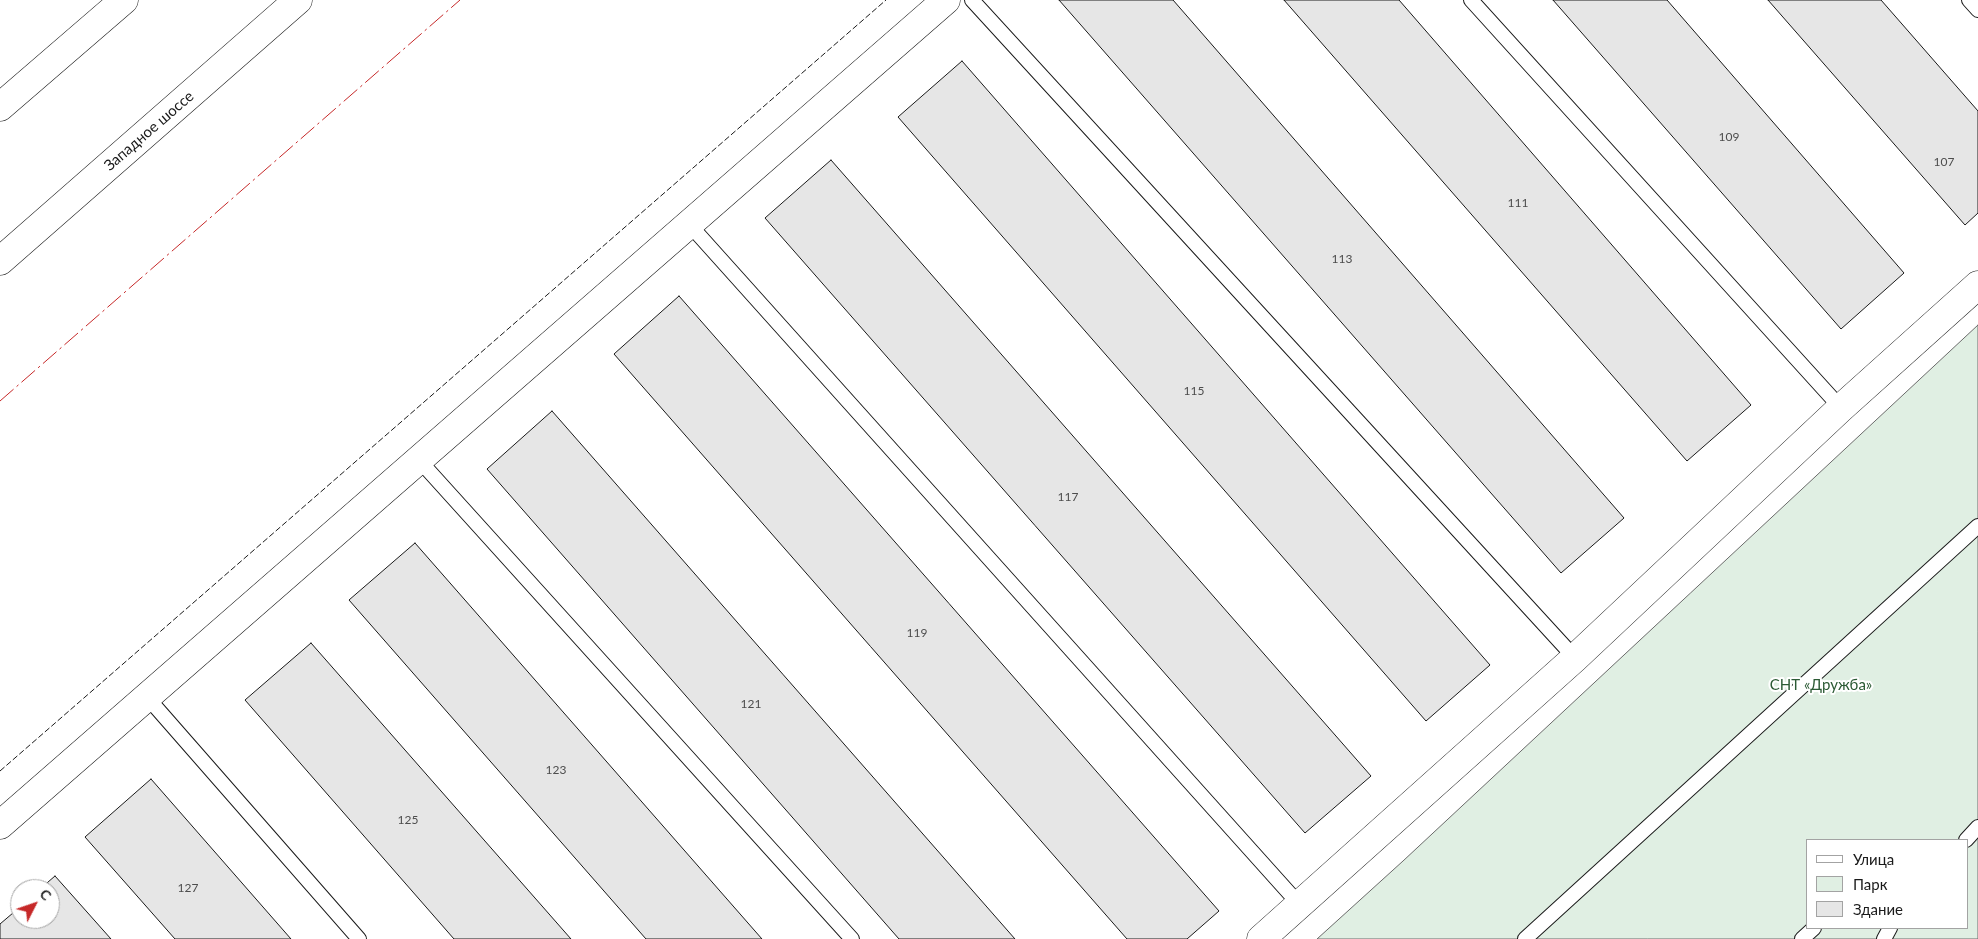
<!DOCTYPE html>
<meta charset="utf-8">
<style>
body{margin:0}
#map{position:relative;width:1978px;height:939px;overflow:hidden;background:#fff;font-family:Lato,sans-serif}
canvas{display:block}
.legend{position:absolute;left:1806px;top:839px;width:162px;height:90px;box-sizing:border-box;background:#fff;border:1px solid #a3a3a3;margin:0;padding:6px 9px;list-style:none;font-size:15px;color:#1a1a1a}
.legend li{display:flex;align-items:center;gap:10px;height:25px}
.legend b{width:25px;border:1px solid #a3a3a3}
.north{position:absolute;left:10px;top:879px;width:50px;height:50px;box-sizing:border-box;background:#fff;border:1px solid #a3a3a3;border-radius:50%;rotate:49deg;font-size:14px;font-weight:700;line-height:20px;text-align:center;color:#1a1a1a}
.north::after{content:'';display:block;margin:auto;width:18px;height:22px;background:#c62828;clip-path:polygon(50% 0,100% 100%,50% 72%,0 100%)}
</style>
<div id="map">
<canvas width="1978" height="939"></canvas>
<ul class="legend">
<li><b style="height:6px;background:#fff"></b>Улица</li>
<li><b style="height:14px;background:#e0efe3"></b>Парк</li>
<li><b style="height:14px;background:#e6e6e6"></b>Здание</li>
</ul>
<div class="north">С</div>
</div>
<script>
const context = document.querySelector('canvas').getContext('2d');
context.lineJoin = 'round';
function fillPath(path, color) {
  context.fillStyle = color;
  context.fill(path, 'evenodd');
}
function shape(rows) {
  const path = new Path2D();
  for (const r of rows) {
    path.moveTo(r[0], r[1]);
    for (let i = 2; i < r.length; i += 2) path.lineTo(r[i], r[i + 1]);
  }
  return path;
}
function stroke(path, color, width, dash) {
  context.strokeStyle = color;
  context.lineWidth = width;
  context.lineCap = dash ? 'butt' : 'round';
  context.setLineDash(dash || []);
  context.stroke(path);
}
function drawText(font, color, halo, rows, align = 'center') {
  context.font = font + ' Lato,sans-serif';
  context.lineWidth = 4;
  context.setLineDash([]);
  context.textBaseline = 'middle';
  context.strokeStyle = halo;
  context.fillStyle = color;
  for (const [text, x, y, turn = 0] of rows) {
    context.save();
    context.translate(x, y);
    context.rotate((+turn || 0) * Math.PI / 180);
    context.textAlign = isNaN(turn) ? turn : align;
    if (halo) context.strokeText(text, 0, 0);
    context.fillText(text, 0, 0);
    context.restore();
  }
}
const green = shape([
 [1978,325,1978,939,1317,939,1403,861,1978,325],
 [1807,840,1967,840,1967,928,1807,928,1807,840]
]);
const building = shape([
 [1059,0,1173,0,1624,518,1561,573,1059,0],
 [1284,0,1399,0,1751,405,1687,461,1284,0],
 [1553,0,1667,0,1904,273,1841,329,1553,0],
 [1768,0,1881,0,1978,111,1978,213,1965,225,1768,0],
 [962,61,1490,665,1426,721,898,117,962,61],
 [831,160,1371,776,1305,833,765,218,831,160],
 [679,296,1219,911,1187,939,1127,939,614,354,679,296],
 [552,411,1015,939,899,939,487,469,552,411],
 [415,543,762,939,646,939,349,600,415,543],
 [311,643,571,939,454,939,245,700,311,643],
 [151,779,291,939,175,939,85,837,151,779],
 [55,876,111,939,0,939,0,924,20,907,20,919,50,919,50,889,40,889,55,876]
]);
const lane = shape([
 [972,0,1575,658],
 [1471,0,1841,408],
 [1969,0,1978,10],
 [689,224,1299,904],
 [419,460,852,939],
 [147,697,359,939],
 [1966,840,1978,827],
 [1525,939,1978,526],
 [1802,939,1814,928],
 [1884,939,1890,928]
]);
const street = shape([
 [0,107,124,0],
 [0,825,946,0],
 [1261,939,1575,658,1841,408,1978,285]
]);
const secondary = shape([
 [0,261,298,0]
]);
const fence = shape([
 [0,771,886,0]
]);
const power = shape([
 [0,401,460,0]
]);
const numberNames = [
 ["109",1729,137],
 ["107",1944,162],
 ["111",1518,203],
 ["113",1342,259],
 ["115",1194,391],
 ["117",1068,497],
 ["119",917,633],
 ["121",751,704],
 ["123",556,770],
 ["125",408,820],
 ["127",188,888]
];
const streetNames = [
 ["Западное шоссе",149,131,-41]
];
const parkNames = [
 ["СНТ «Дружба»",1821,685]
];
fillPath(green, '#e0efe3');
stroke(green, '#6a6a6a', 1);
fillPath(building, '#e6e6e6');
stroke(building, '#1a1a1a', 1);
stroke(lane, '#1a1a1a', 16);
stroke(street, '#1a1a1a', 29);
stroke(secondary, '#1a1a1a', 29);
stroke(lane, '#fff', 14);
stroke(street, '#fff', 28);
stroke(secondary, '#fff', 28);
stroke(fence, '#1a1a1a', 1, [6, 2.5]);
stroke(power, '#c62828', 1, [18, 4, 2.5, 4]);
drawText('12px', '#4d4d4d', null, numberNames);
drawText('15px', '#1a1a1a', '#fff', streetNames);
drawText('15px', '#2b5a34', '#fff', parkNames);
</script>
